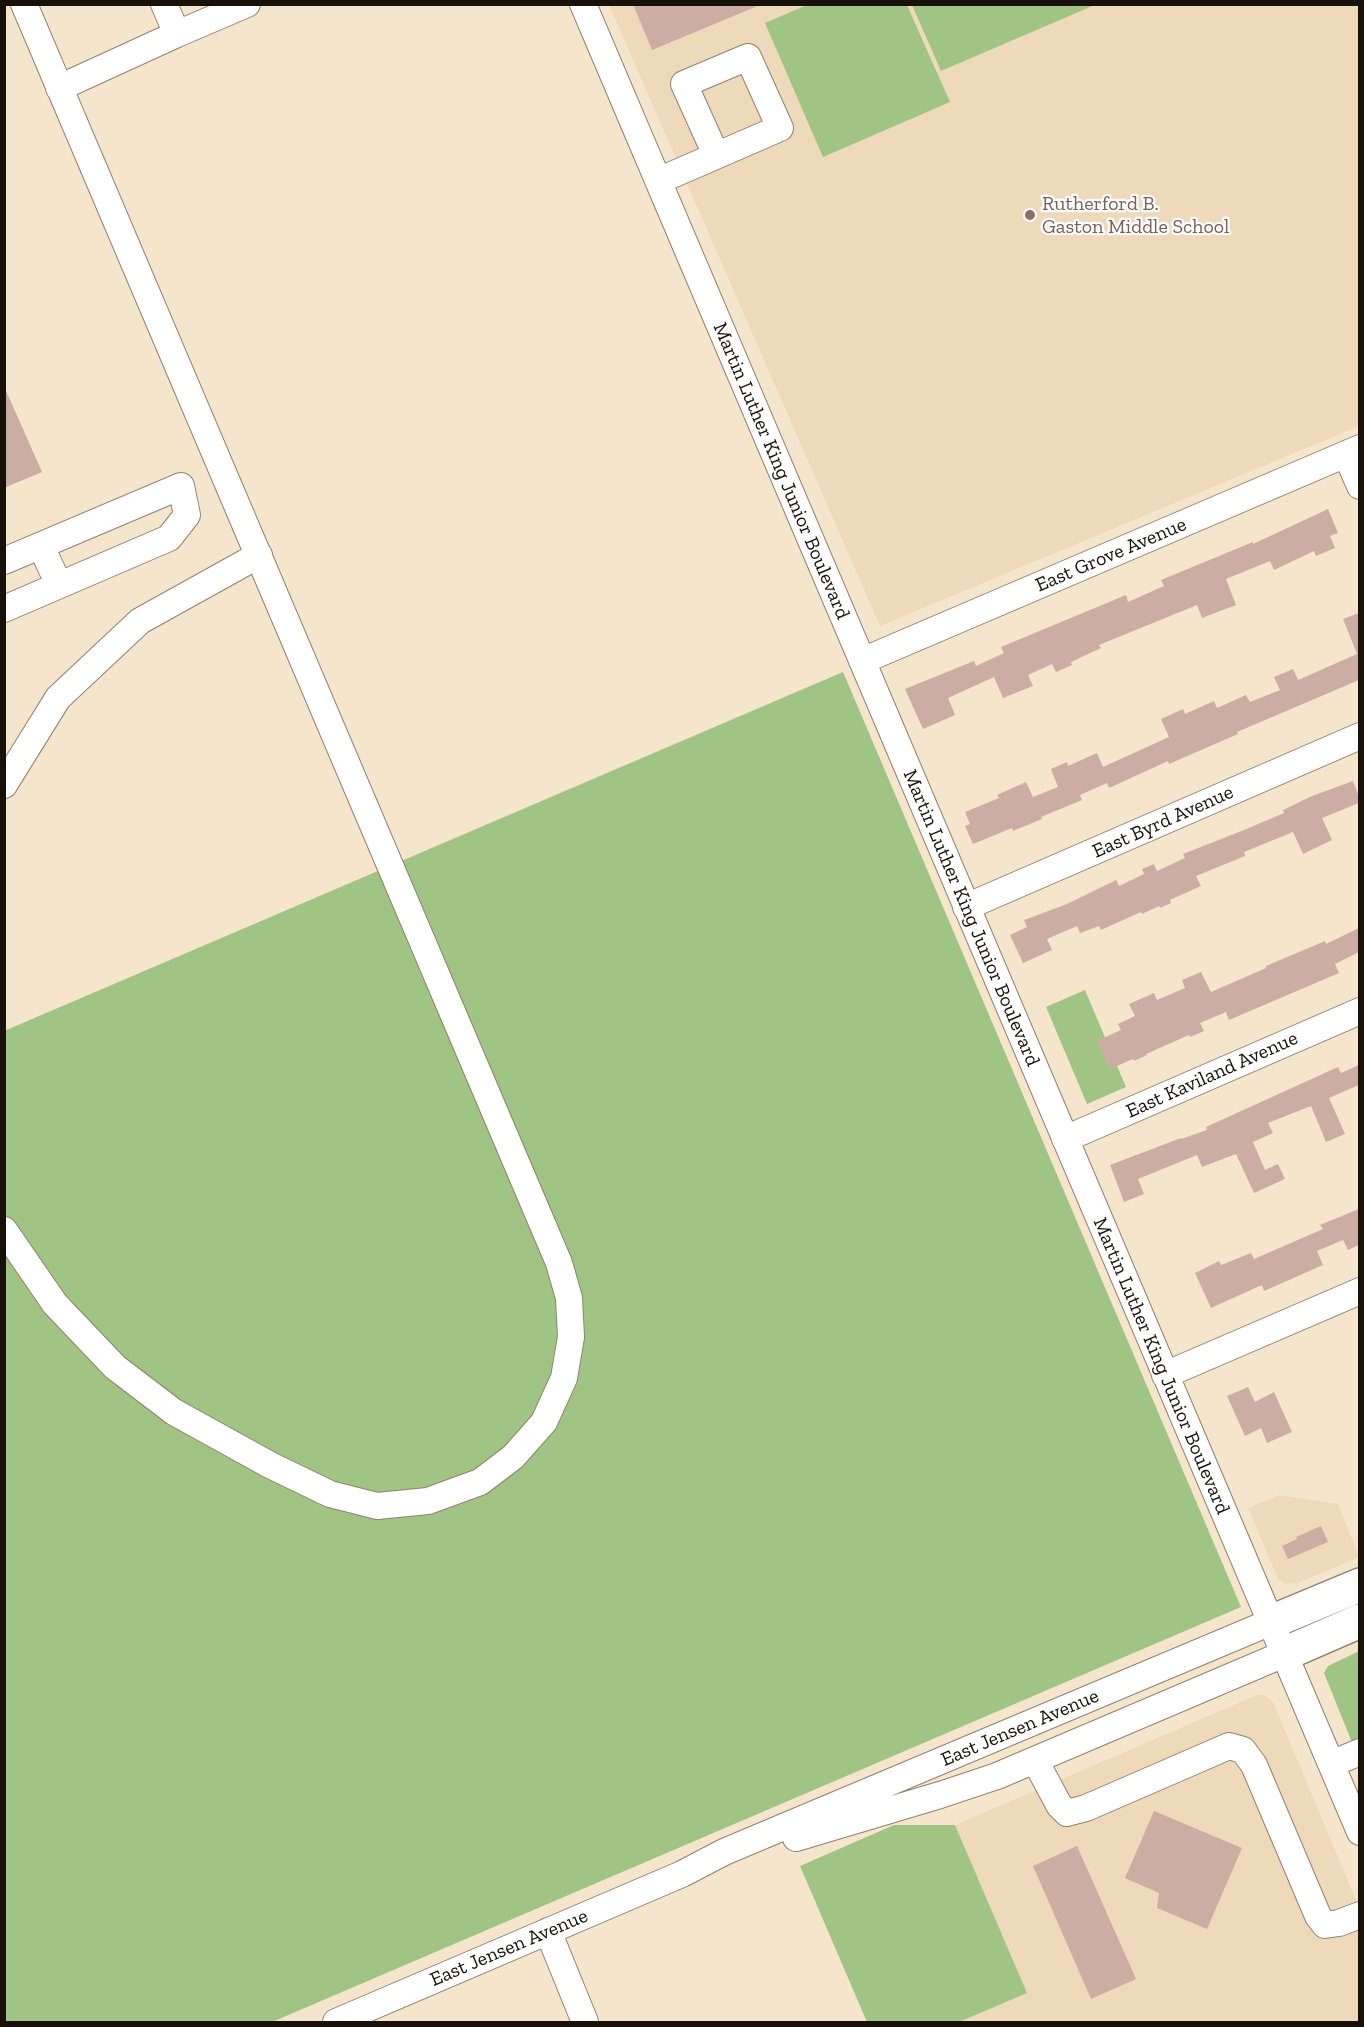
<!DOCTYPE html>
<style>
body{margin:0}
#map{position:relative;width:1364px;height:2027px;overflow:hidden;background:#f6e5cd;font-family:"Zilla Slab",serif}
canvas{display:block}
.frame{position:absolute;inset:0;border:6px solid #171109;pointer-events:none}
</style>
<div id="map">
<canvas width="1364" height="2027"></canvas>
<div class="frame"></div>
</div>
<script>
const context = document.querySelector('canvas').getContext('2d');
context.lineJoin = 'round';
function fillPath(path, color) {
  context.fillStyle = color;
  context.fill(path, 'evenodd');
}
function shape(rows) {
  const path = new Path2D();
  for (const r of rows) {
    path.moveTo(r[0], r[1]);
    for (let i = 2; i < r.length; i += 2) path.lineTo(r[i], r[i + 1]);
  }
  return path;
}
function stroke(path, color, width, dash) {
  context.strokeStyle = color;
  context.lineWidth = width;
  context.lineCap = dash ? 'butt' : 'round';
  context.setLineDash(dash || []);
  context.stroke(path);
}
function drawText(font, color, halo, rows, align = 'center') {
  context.font = font + ' "Zilla Slab",serif';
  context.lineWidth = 4.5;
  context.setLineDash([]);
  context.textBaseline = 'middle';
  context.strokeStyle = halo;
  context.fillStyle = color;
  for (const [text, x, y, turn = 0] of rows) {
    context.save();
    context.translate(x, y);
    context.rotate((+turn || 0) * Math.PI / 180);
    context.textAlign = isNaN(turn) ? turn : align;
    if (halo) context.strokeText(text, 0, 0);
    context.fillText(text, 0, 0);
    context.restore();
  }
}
const built = shape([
 [609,5,1359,5,1359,426,880,626],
 [1279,1495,1338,1504,1359,1557,1298,1583,1286,1584,1278,1579,1248,1508],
 [1257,1695,1264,1695,1273,1702,1359,1907,1359,2022,959,2022,1027,1993,955,1825]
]);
const green = shape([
 [1097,4,941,71,912,5,912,4],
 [807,5,907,5,950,102,823,157,765,23],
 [843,672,1241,1607,272,2022,5,2022,4,1031],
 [1085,990,1126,1087,1087,1104,1046,1007],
 [1359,1651,1359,1742,1353,1745,1324,1673,1328,1666],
 [894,1825,955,1825,1027,1993,959,2022,867,2022,800,1866]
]);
const building = shape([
 [633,4,760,4,760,5,652,50],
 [4,386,42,472,4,488],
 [1328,509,1338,533,1330,536,1335,548,1316,556,1314,551,1274,570,1270,561,1226,579,1236,605,1202,618,1197,605,1099,645,1101,648,1071,662,1072,665,1056,672,1052,664,1028,675,1033,686,1003,698,994,677,948,698,955,715,923,729,905,689,974,661,976,666,1004,653,1001,647,1126,595,1128,602,1164,586,1161,580,1253,542,1253,544],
 [1359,613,1359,680,1237,732,1238,734,1169,764,1168,761,1109,788,1107,783,1080,795,1082,800,1041,817,1042,819,1013,831,1012,828,973,844,965,826,970,824,965,812,999,798,997,795,1026,782,1033,797,1058,787,1051,769,1067,762,1068,766,1097,753,1103,767,1169,737,1161,719,1183,709,1185,714,1214,701,1217,708,1246,695,1250,702,1280,690,1274,677,1293,669,1298,680,1357,654,1343,619],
 [1353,781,1359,797,1359,803,1322,818,1332,840,1303,854,1293,832,1244,852,1245,856,1196,876,1201,886,1170,900,1171,903,1160,908,1159,906,1142,914,1141,912,1101,930,1099,926,1080,933,1077,926,1047,939,1052,950,1023,963,1010,935,1027,927,1024,920,1067,904,1116,880,1119,886,1144,874,1142,869,1154,864,1157,871,1185,858,1183,854,1244,830,1284,813,1283,810,1312,796],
 [1359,928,1359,952,1335,964,1339,973,1229,1020,1226,1012,1200,1023,1204,1031,1190,1037,1189,1035,1146,1054,1147,1055,1134,1061,1133,1059,1110,1069,1097,1041,1121,1030,1118,1024,1135,1016,1129,1004,1154,993,1157,1000,1185,988,1182,980,1201,972,1211,992,1266,968,1266,966,1325,941,1326,944],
 [1359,1065,1359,1085,1329,1098,1345,1134,1326,1142,1311,1106,1268,1123,1273,1133,1253,1142,1265,1170,1278,1164,1285,1179,1254,1193,1236,1154,1202,1167,1197,1155,1138,1179,1144,1194,1124,1202,1110,1165,1181,1138,1181,1139,1207,1130,1206,1127,1338,1067,1341,1073],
 [1359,1209,1359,1245,1348,1250,1343,1240,1317,1251,1323,1265,1264,1291,1262,1285,1211,1308,1195,1273,1219,1261,1221,1265,1251,1253,1254,1259,1323,1229,1320,1225],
 [1248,1387,1255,1402,1274,1392,1292,1432,1267,1443,1261,1428,1245,1436,1227,1396],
 [1321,1526,1328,1542,1288,1559,1282,1546,1297,1539,1296,1537],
 [1154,1811,1242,1848,1207,1929,1157,1908,1159,1893,1125,1878],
 [1077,1846,1136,1979,1091,1999,1033,1866]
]);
const minor = shape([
 [164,4,177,34],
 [583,4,1360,1832],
 [59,88,177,34,247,4],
 [658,181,780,128,748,57,684,84,716,155],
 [1346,454,1360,486],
 [41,546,59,585],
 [4,561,181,486,187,515,169,538,4,609],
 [862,661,1360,448],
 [4,785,58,698,140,621,259,555],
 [966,907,1360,736],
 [1065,1139,1360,1011],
 [4,1230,55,1304,115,1367,174,1412,270,1465,330,1494,377,1506,428,1501,480,1482,513,1457,544,1422,564,1378,571,1337,569,1298,559,1263,24,4],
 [1165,1375,1360,1291],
 [1035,1760,1059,1805,1067,1813,1086,1808,1229,1746,1243,1750,1254,1765,1318,1916,1325,1925,1339,1923,1360,1915],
 [1331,1764,1360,1752],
 [796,1838,940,1795,997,1776,1284,1654],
 [548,1931,585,2022],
 [336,2022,682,1874,724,1852,1271,1622]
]);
const major = shape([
 [1271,1622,1360,1585],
 [1284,1654,1360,1621]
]);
const markers = [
 [1030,215,6,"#8d6e63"]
];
const educationNames = [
 ["Rutherford B.",1042,204],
 ["Gaston Middle School",1042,227]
];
const streetNames = [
 ["Martin Luther King Junior Boulevard",781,471,67],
 ["East Grove Avenue",1111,555,-23],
 ["East Byrd Avenue",1163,822,-24],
 ["Martin Luther King Junior Boulevard",971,918,67],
 ["East Kaviland Avenue",1212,1075,-24],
 ["Martin Luther King Junior Boulevard",1161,1366,67],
 ["East Jensen Avenue",1020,1728,-23],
 ["East Jensen Avenue",509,1948,-23]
];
fillPath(built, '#efd9bb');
fillPath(green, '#a0c483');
fillPath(building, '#cbada4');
stroke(minor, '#91826c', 28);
stroke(major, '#91826c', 36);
stroke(minor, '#fff', 26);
stroke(major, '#fff', 33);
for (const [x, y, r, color] of markers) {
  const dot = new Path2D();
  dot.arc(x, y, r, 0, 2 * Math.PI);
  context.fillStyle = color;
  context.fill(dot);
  stroke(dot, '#fff', 2);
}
drawText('20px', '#785e54', '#fff', educationNames, 'left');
drawText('20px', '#171109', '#fff', streetNames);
</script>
